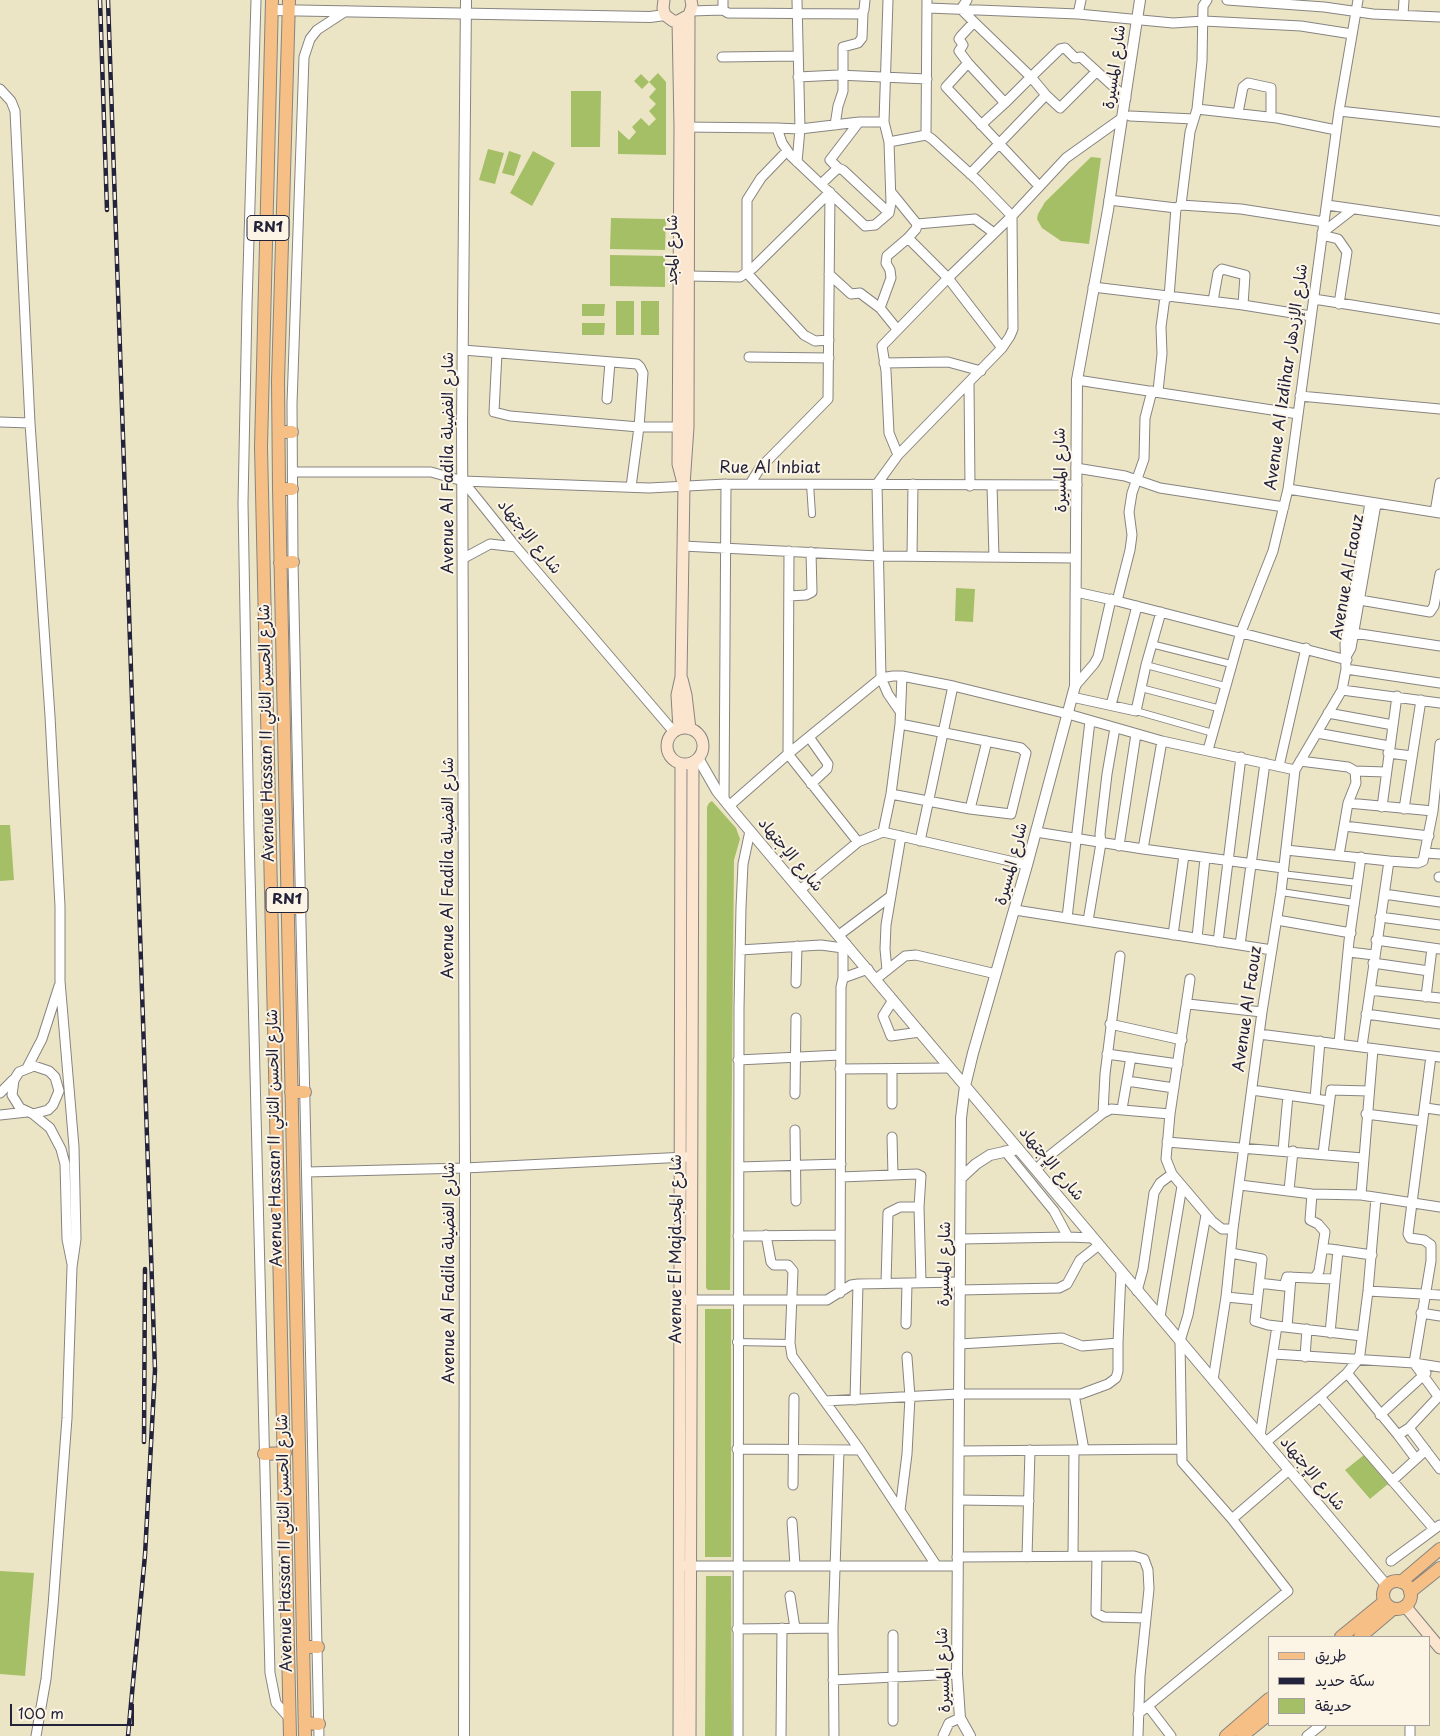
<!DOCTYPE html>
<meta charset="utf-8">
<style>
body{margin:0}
#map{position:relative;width:1440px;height:1736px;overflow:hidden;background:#ece5c5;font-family:"Playpen Sans","Playpen Sans Arabic",sans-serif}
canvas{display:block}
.legend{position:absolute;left:1268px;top:1636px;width:162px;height:90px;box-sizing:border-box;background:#fcf5e5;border:1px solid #a5a1a1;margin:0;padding:6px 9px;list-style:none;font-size:15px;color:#22223b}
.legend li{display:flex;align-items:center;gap:10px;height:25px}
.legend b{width:25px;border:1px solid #a5a1a1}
.scale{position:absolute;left:10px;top:1704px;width:124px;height:22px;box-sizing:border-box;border:2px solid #22223b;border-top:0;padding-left:6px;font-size:15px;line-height:18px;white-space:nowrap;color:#22223b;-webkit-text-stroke:4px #fcf5e5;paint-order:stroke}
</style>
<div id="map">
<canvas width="1440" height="1736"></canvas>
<ul class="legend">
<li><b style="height:6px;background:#f5bf86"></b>طريق</li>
<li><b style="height:6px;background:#22223b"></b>سكة حديد</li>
<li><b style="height:14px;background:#a5bf66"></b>حديقة</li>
</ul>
<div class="scale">100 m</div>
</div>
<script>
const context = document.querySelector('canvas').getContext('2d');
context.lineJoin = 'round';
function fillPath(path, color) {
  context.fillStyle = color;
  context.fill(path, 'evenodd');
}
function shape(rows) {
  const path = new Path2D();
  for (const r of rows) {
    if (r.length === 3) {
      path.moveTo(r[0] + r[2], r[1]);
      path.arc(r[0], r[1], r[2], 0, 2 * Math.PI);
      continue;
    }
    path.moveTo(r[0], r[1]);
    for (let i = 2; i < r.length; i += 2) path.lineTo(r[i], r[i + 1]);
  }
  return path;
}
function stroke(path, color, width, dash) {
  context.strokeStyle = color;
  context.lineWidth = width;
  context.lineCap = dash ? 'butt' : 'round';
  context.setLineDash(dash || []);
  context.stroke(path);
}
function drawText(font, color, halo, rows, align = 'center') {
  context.font = font + ' "Playpen Sans","Playpen Sans Arabic",sans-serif';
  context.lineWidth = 4;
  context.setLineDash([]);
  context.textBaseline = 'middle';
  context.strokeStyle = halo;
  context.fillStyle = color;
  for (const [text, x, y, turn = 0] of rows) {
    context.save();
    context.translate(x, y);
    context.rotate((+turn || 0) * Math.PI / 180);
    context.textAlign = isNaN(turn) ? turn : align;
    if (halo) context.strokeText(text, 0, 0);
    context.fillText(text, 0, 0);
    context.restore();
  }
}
const green = shape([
 [658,73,666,82,666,155,618,154,618,130,629,140,636,132,632,127,641,118,649,126,656,119,649,111,656,104,649,97,656,89,649,82,642,89,634,81,641,74,649,82],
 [571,91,601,91,600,147,571,147],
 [488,149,504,153,495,184,479,180],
 [509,151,521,155,514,176,502,173],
 [533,151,555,163,532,206,510,193],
 [1091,157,1101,158,1089,244,1061,241,1042,228,1037,219,1038,214,1045,202],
 [611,218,666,219,665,250,610,249],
 [610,255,665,256,665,287,610,286],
 [616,301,634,301,634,335,616,335],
 [641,301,659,301,659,335,641,335],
 [582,304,605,304,604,316,582,316],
 [582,323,605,323,604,335,582,335],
 [956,588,975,589,973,622,955,621],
 [712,801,736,828,740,839,734,860,730,1290,708,1290,706,1288,707,807,709,803],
 [0,825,10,825,14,880,0,881],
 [705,1309,731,1309,731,1557,705,1557],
 [1364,1455,1388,1484,1370,1499,1345,1470],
 [0,1571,34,1573,25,1676,0,1674],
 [706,1576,731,1576,732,1736,705,1736]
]);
const pedestrian = shape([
 [810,484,812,514],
 [1151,644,1231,664],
 [1146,665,1225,686],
 [1141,688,1221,709],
 [1136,711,1213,733],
 [1282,874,1358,883],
 [1281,892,1355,903],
 [736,1342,790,1343]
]);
const minor = shape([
 [256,0,247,306,243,503,249,833,270,1673,276,1703,290,1719],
 [723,0,723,10,728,13,861,14,864,10,865,0],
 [797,0,800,129,797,162],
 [967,0,961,9,974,22,961,36,959,39,963,45,959,51,968,63,946,87,1039,186],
 [1227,0,1324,7,1373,14,1440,17],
 [928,8,1078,14,1173,23,1204,21,1301,26,1352,34],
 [691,11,723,10],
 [1078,14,1081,0],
 [1403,15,1404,0],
 [974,22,1031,77,1060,49,1065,48,1075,58,1081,57,1126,98],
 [722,57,798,56],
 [968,63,1005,103,981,125],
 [798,77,838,75,927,79],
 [0,89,11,101,15,111,30,423,50,716,60,906,60,981,74,1147,76,1239,72,1267,67,1418,53,1606,46,1679,36,1736],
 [1046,95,1060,108,1096,72],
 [1197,109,1277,118,1336,130],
 [1339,111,1440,122],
 [1238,113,1243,87,1248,83,1271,88,1271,117],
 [1130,116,1194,119],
 [884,122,888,0],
 [835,125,838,106,843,91,843,47,858,43,862,38,863,13],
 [683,127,777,128,800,129,859,122,884,122,889,142,891,203,889,213,875,225,865,226,791,156,782,143,777,128],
 [926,135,927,0],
 [889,142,926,135,932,139,977,180,1012,216,948,278,882,346,886,371,889,433,898,455],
 [787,151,761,178,747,200,747,273,804,335,815,341,829,340],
 [838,168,830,160,859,122],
 [970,174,1046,95,1031,77,1005,103],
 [821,184,838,168,843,170,889,213],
 [891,192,917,224,916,229,908,238,948,278,1002,348],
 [1109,200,1176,208],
 [1181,205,1241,209,1324,222],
 [1327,205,1440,221],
 [917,224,975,219,994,233],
 [1322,233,1353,209],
 [1322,235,1338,239,1347,252,1339,304],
 [829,274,851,294,860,293,880,308],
 [689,276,740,277,753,268,830,192],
 [1093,287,1243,305,1311,316],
 [1169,297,1176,208,1181,205,1190,132,1197,109,1202,61,1203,6,1207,0],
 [1314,299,1440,319],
 [1213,301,1218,273,1222,269,1245,275,1243,305],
 [897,329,880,308,891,278,890,270,886,263,887,256,908,238],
 [463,350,637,364,640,367,643,373,639,427,631,487],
 [497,353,494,412,510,416,639,427,678,427],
 [749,357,829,358],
 [884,363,948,362,981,371],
 [1077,380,1298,414],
 [969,384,970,486],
 [1158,391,1162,354,1161,327,1165,297],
 [1300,396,1440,409],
 [607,399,610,362],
 [0,422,30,423],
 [1076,468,1125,476,1160,488,1284,507],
 [293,472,431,472,463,481,516,547,674,732],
 [463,481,649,488,726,484,1077,485],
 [750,484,760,468,828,399,830,192],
 [992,485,994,557],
 [1288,489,1440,513],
 [1435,512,1440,483],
 [683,546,878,556,1076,558],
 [789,551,788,754,858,842],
 [912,556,913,484],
 [464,558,490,544,516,547],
 [1076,592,1117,601,1347,660],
 [789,596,806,595,812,592,811,552],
 [1354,599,1430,612,1434,606,1440,574],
 [1117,601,1130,550,1132,535,1129,512,1132,493,1144,459,1145,418,1152,391],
 [1354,633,1440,646],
 [1347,655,1351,648,1376,504],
 [1346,669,1440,683],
 [1075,686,1094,664,1098,657,1111,599],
 [1342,690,1440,703],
 [1072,697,1136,711,1146,665,1161,612],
 [1111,705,1137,606],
 [899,710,888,694,881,678,877,484,898,455,1002,348,1010,336,1013,329,1012,216,1066,158,1122,118],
 [1328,713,1393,725],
 [1317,733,1389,746],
 [809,737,828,764,827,769,811,784],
 [1208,750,1241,632,1273,551,1288,489,1339,111,1358,0],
 [1388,753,1412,756],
 [1300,761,1348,767,1355,771,1356,783,1348,803,1339,855],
 [1279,766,1306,648],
 [1355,771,1386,772],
 [891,794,970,809,1011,814,1026,753,1021,748,900,724],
 [724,800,726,484],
 [1348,803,1433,811],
 [729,806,788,754,881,678,893,676,902,676,953,686,1068,714,1162,741,1295,770],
 [1382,807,1397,696],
 [970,809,987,741],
 [1404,809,1421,700],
 [1344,826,1429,836],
 [883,832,891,794,900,724,902,676],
 [1036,832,1143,849,1283,868],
 [920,841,953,686],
 [1119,846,1136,734],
 [1143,849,1162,741],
 [1286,850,1389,861,1418,863,1423,861,1433,811,1440,744],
 [1426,853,1440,854],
 [1439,877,1440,877],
 [800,890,858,842,883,832,1027,865],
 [1384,894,1440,902],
 [1015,910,1272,950],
 [1380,917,1440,925],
 [1067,918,1090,721],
 [1277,920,1351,933],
 [1088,921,1101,843,1100,834,1107,774,1115,728],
 [839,935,891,896],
 [1173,935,1184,855],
 [1197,938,1205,858],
 [1376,940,1440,949],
 [1218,942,1241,757],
 [1240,945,1265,763],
 [740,950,821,945,843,948],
 [1349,952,1374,955],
 [1373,963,1429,971],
 [887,970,885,949,886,925,901,836],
 [843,978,843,948,846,944],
 [876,979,905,956,916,955,996,974],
 [1190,979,1170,1114,1166,1159,1172,1174,1212,1221,1222,1229,1233,1229],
 [796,983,797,946],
 [1370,990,1440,998],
 [1426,997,1432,948],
 [893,1000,883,1016,891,1036,920,1032],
 [1188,1004,1262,1012],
 [1366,1014,1440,1024],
 [1110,1024,1182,1040],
 [1259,1034,1440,1057],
 [1339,1043,1349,941,1361,857],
 [1362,1046,1389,861],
 [1107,1054,1178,1064],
 [1431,1056,1408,1234,1410,1238,1424,1240,1431,1245,1431,1261,1414,1363,1438,1396],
 [738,1060,840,1055],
 [27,1068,42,1039,59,986],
 [840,1069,950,1068],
 [1127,1081,1174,1088],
 [1252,1090,1329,1101],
 [0,1093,13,1080],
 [795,1094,796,1018],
 [1315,1099,1320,1041],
 [892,1104,892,1069],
 [1426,1108,1440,1110],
 [1122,1109,1131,1057],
 [1103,1113,1105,1074,1120,956],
 [33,1114,48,1110,53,1105,59,1091,55,1077,49,1071,34,1066,19,1072,14,1080,12,1095,20,1108,33,1114,50,1128,61,1149,65,1164,67,1239,72,1264],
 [1366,1114,1422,1121],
 [0,1115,27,1112],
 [795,1130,796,1201],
 [892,1137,893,1175],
 [1167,1142,1363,1158],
 [1005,1151,1054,1211,1068,1237],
 [1283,1151,1288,1095],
 [1323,1154,1331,1090,1369,1091],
 [739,1167,841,1164],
 [1036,1170,1049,1156,1103,1113,1111,1109,1170,1114],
 [307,1172,465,1168,686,1157],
 [841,1177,917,1174,921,1176,919,1207,921,1282],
 [1240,1185,1312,1194,1361,1195,1440,1207],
 [1289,1190,1293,1151],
 [1312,1194,1310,1220,1318,1224,1325,1232,1319,1271,1315,1278],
 [1361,1195,1373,1049],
 [766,1235,771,1262,774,1265,788,1265,793,1271,790,1343,792,1356,860,1450,936,1565],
 [738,1236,840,1235],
 [961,1239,1068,1237,1093,1238],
 [1323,1248,1372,1255],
 [1231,1253,1262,1259,1255,1321,1268,1325,1362,1336],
 [886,1283,888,1213,900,1207,919,1207],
 [1259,1283,1284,1286,1287,1277,1334,1279],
 [960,1290,1059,1288,1067,1284,1080,1260,1099,1245],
 [1137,1291,1143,1269,1154,1193,1160,1183,1172,1174],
 [1368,1291,1440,1295],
 [840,1293,841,987,843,978,868,969],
 [1226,1297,1257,1300],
 [685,1300,827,1300,851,1285,858,1284,960,1282],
 [1421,1313,1440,1316],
 [1160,1317,1182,1186],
 [906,1324,907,1284],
 [1287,1327,1291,1277],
 [1330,1333,1338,1250],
 [959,1344,1062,1338,1082,1346,1118,1343,1121,1271],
 [1274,1354,1414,1363,1440,1367],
 [1305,1357,1307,1329],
 [1347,1373,1398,1435,1409,1428,1440,1469],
 [1213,1380,1226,1297,1233,1229,1262,1012,1281,892,1295,770,1342,690,1346,669,1345,644,1370,503],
 [1074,1394,1084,1450],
 [1320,1397,1434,1529],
 [855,1400,858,1284],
 [825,1401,958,1394,1081,1394,1108,1384,1116,1378,1118,1371,1118,1343],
 [1380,1415,1426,1373],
 [1409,1428,1440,1395],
 [1398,1435,1416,1459],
 [1260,1436,1277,1326],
 [1266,1442,1320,1397,1347,1373,1357,1361,1360,1354,1368,1291,1376,1198],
 [737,1449,860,1450],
 [960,1451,1180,1449],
 [1392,1481,1426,1450],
 [793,1485,794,1398],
 [959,1500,1029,1501],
 [900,1510,907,1454,910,1397,907,1357],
 [1232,1519,1289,1470],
 [792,1522,795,1565],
 [1073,1556,1074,1450],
 [957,1557,1134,1556,1144,1559,1148,1570,1149,1589,1140,1676,1138,1736],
 [1027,1557,1030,1450],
 [1097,1557,1096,1613,1104,1617,1146,1618],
 [1391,1561,1440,1525],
 [686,1566,956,1566],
 [790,1596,795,1628],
 [737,1629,833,1628],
 [833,1680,957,1674],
 [1148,1706,1171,1736],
 [1138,1714,1288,1591,1232,1519,1182,1462,1180,1341,1188,1315,1206,1215],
 [893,1721,893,1635],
 [319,1736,293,562,292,404,304,57,310,39,317,30,346,11],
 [738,1736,739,1009,741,907,743,864,750,831],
 [781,1736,782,1628],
 [834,1736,833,1628,839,1450],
 [943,1736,949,1723,960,1718],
 [1307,1736,1321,1725],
 [1410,1736,1410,1725]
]);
const tertiary = shape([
 [272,10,650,17,665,15],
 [698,758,717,791,734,812,1387,1586],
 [961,1178,976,1164,990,1155,1018,1149],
 [464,1736,465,1168,462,423,466,0],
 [970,1736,960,1718,957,1674,961,1118,965,1086,973,1053,1027,865,1075,686,1077,380,1108,210,1140,0]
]);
const secondary = shape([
 [664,0,663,8,665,15,673,21,678,21,689,15,692,6,691,0],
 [678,21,680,127,678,464,683,483],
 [682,679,686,695,690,729],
 [685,746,18],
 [679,729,677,695,681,677,684,485,688,427,689,15],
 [1405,1606,1440,1648],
 [679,1736,681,764],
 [690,1736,693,762]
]);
const primary = shape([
 [272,0,261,447,290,1736],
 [289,0,278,381,279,489,305,1736],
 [279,432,292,432],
 [279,489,292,489],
 [280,563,293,562],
 [287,908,301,908],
 [291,1092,305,1092],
 [264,1454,285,1453],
 [1397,1595,14],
 [1401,1582,1440,1549],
 [1410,1592,1440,1568],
 [1341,1637,1384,1602],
 [1360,1637,1393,1609],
 [303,1647,318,1647],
 [305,1723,319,1724],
 [1226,1736,1269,1699],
 [1242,1736,1269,1714]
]);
const rail = shape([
 [100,0,107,210],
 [108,0,155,1370,145,1555,128,1736],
 [144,1442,145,1269]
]);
const shields = [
 [268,228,42],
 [287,900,42]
];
const shieldNames = [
 ["RN1",268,228],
 ["RN1",287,900]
];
const streetNames = [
 ["شارع المسيرة",1115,67,-82],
 ["شارع المجد",673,250,-90],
 ["Avenue Al Izdihar شارع الإزدهار",1287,377,-82],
 ["Avenue Al Fadila شارع الفضيلة",449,463,-90],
 ["Rue Al Inbiat",770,469],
 ["شارع المسيرة",1061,470,-91],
 ["شارع الإجتهاد",529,537,51],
 ["Avenue Al Faouz",1348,577,-80],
 ["Avenue Hassan II شارع الحسن الثاني",267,733,-91],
 ["شارع الإجتهاد",790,855,50],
 ["شارع المسيرة",1012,864,-75],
 ["Avenue Al Fadila شارع الفضيلة",449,868,-90],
 ["Avenue Al Faouz",1248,1009,-82],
 ["Avenue Hassan II شارع الحسن الثاني",275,1138,-91],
 ["شارع الإجتهاد",1051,1164,50],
 ["Avenue El Majdشارع المجد",677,1249,-90],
 ["شارع المسيرة",945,1264,-89],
 ["Avenue Al Fadila شارع الفضيلة",450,1273,-90],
 ["شارع الإجتهاد",1312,1474,50],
 ["Avenue Hassan II شارع الحسن الثاني",285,1543,-91],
 ["شارع المسيرة",944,1670,-92]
];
fillPath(green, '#a5bf66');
stroke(pedestrian, '#878480', 8);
stroke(minor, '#878480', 11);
stroke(tertiary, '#878480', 12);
stroke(secondary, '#878480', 13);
stroke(primary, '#878480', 14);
stroke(pedestrian, '#fff', 6);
stroke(minor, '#fff', 9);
stroke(tertiary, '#fff', 10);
stroke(secondary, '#fbe5cf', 11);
stroke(primary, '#f5bf86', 12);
stroke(rail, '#22223b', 4.5);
stroke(rail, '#fcf5e5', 2.5, [8]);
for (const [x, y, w] of shields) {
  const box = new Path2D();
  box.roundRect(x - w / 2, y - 12.5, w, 25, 4);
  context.fillStyle = '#fcf5e5';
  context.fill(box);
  stroke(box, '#22223b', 1);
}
drawText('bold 15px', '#22223b', null, shieldNames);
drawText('16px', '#22223b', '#fcf5e5', streetNames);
</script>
